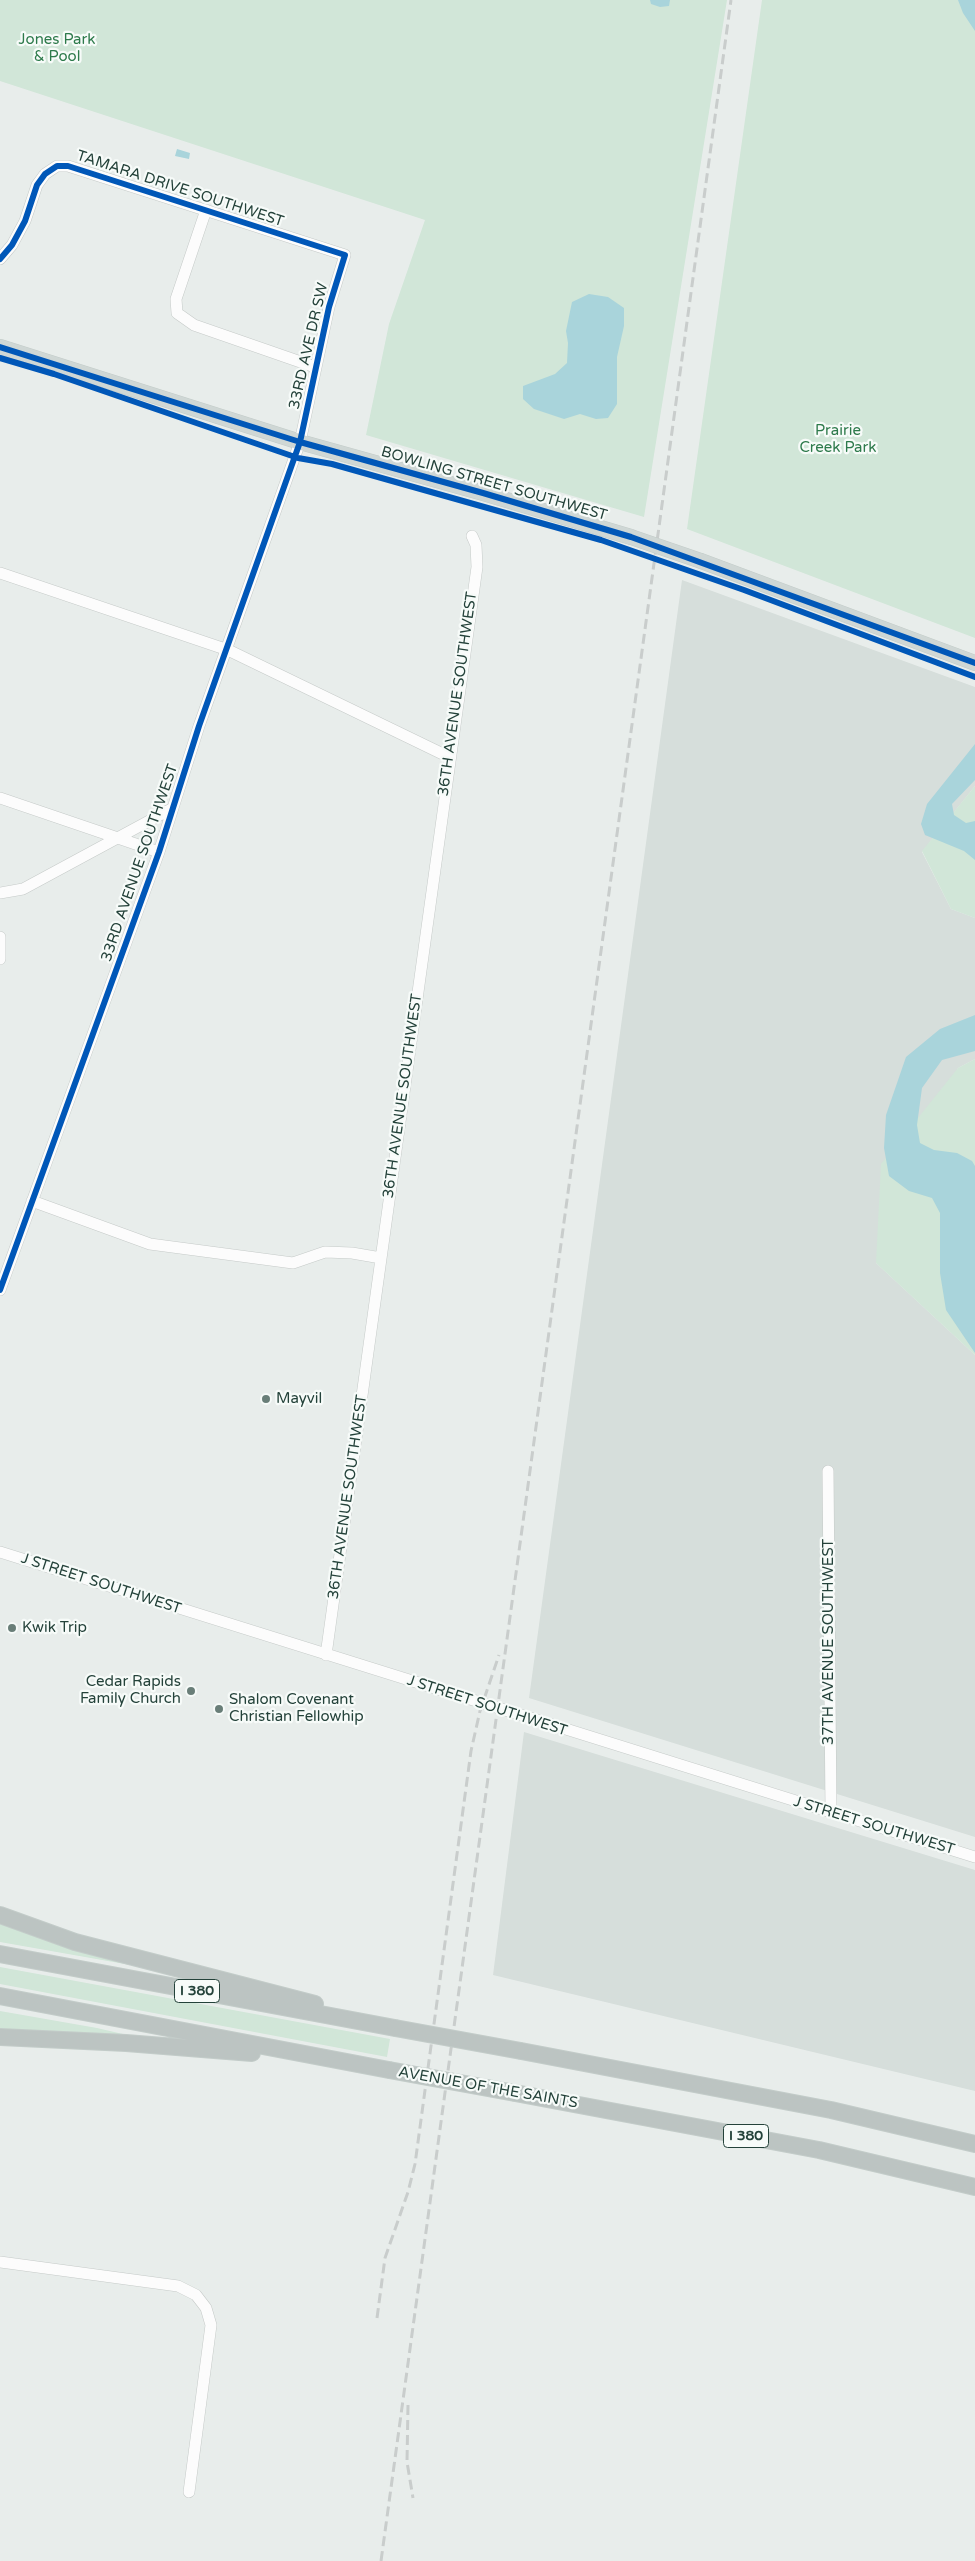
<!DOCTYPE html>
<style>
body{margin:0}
canvas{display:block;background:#e8edeb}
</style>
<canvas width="975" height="2561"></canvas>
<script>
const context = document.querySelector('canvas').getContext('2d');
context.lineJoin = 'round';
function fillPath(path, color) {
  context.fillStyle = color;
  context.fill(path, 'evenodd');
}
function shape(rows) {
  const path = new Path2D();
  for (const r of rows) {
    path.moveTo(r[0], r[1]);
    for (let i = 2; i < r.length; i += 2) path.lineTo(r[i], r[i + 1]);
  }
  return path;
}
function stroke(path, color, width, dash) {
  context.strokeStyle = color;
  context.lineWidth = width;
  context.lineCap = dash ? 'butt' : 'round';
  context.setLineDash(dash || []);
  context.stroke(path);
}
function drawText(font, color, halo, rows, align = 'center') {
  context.font = font + ' "Varela Round",sans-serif';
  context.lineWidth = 4.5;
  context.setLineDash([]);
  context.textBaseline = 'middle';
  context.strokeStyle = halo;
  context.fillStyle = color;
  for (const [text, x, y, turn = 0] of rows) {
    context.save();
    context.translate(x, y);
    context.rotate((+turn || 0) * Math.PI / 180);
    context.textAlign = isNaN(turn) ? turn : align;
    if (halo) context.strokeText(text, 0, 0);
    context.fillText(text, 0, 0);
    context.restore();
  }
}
const built = shape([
 [682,580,975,687,975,786,922,852,951,909,975,918,975,1059,958,1068,876,1263,975,1355,975,1837,529,1698],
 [524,1732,975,1870,975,2091,493,1975]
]);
const green = shape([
 [0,0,727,0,644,517,366,435,389,324,425,220,0,81],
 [762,0,975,0,975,638,687,529],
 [975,786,975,918,951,909,922,851],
 [975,1059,975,1355,876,1263,881,1164,958,1068],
 [0,1921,153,1969,0,1942],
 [0,1967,390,2039,387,2057,0,1984],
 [0,2011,97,2028,127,2035,0,2031]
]);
const water = shape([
 [650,0,670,0,669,6,660,7,651,4],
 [958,0,975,0,975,31,963,13],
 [177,149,190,153,189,159,175,156],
 [589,294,608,297,624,308,624,326,617,357,617,404,608,418,596,419,580,414,564,419,534,409,523,399,523,386,555,374,567,363,568,343,566,331,572,302],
 [975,744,975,780,952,804,954,815,966,823,975,821,975,860,964,851,925,835,921,824,927,804],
 [975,1015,975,1051,942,1060,922,1088,917,1125,920,1143,934,1150,957,1153,972,1161,975,1166,975,1353,946,1310,940,1273,940,1213,932,1198,909,1191,889,1176,884,1148,886,1115,906,1057,940,1029]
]);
const minor = shape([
 [206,210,176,299,177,313,194,325,315,367],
 [0,259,12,245,25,221,37,185,45,174,57,166,68,166,345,255,329,307,300,442,199,726,159,852,0,1290],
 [0,573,228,650,449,757],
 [0,798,159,852],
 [0,893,23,889,173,808],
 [0,937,0,959],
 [32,1201,150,1244,293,1263,325,1252,352,1253,381,1258],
 [828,1471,831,1812],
 [0,1552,975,1857],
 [326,1655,477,567,476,545,472,536],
 [0,2262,178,2286,196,2295,206,2308,211,2325,189,2492]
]);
const major = shape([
 [0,347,300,442,483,493,631,537],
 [701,561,975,663]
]);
const highway = shape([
 [0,1915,75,1942,315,2004],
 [0,1954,395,2028],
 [0,1996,389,2070],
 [0,2037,126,2043,252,2053],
 [521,2051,831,2110,975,2144],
 [515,2093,819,2150,975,2187]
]);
const rail = shape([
 [377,2318,385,2258,408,2192,415,2164,471,1751,480,1711,499,1655],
 [408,2405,407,2462,413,2498],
 [381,2561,731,0]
]);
const majorBridge = shape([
 [631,537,701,561]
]);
const highwayBridge = shape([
 [395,2028,521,2051],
 [389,2070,515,2093]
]);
const cycleway = shape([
 [0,259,12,245,25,221,37,185,45,174,57,166,68,166,345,255,329,307,300,442,199,726,159,852,0,1290],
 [0,347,300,442,483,493,631,537,975,663],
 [0,358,54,374,298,458,332,464,601,540,744,590,975,677]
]);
const markers = [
 [266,1399,5,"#697e78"],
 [12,1628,5,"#697e78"],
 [191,1691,5,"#697e78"],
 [219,1709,5,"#697e78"]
];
const shields = [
 [197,1991,45],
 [746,2136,45]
];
const shieldNames = [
 ["I 380",197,1991],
 ["I 380",746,2136]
];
const parkNames = [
 ["Jones Park",57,40],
 ["& Pool",57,57],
 ["Prairie",838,431],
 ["Creek Park",838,448]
];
const streetNames = [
 ["TAMARA DRIVE SOUTHWEST",180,189,18],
 ["33RD AVE DR SW",309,346,-77],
 ["BOWLING STREET SOUTHWEST",494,484,16],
 ["36TH AVENUE SOUTHWEST",458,694,-82],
 ["33RD AVENUE SOUTHWEST",140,863,-71],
 ["36TH AVENUE SOUTHWEST",403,1096,-82],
 ["36TH AVENUE SOUTHWEST",348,1497,-82],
 ["J STREET SOUTHWEST",101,1584,18],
 ["37TH AVENUE SOUTHWEST",829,1642,-90],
 ["J STREET SOUTHWEST",487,1706,18],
 ["J STREET SOUTHWEST",874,1826,17],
 ["AVENUE OF THE SAINTS",488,2088,10]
];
const poiNames = [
 ["Mayvil",276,1399],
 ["Kwik Trip",22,1628],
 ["Cedar Rapids",181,1682,"right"],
 ["Family Church",181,1699,"right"],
 ["Shalom Covenant",229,1700],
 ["Christian Fellowhip",229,1717]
];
fillPath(built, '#d6dedb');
fillPath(green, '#d1e6d8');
fillPath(water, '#a9d4db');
stroke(minor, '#c5cac8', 12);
stroke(major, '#c3ccc9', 16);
stroke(highway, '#c3ccc9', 18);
stroke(minor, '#fcfcfc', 11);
stroke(major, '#cfd7d5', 15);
stroke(highway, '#bcc4c2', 16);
stroke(rail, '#c9cdcc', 3, [10, 5]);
stroke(majorBridge, '#c3ccc9', 16, []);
stroke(highwayBridge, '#c3ccc9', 18, []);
stroke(majorBridge, '#cfd7d5', 15);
stroke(highwayBridge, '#bcc4c2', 16);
stroke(cycleway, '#0057b8', 6);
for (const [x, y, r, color] of markers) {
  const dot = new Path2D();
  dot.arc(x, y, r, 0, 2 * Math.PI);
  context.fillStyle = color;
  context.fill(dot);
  stroke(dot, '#f7fbf9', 2);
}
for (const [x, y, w] of shields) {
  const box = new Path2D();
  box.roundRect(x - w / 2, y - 11.5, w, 23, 4);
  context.fillStyle = '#f7fbf9';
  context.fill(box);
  stroke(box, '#24423a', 1);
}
drawText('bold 14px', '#24423a', null, shieldNames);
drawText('15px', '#2d7a4b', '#f7fbf9', parkNames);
drawText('15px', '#24423a', '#f7fbf9', streetNames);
drawText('15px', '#24423a', '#f7fbf9', poiNames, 'left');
</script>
